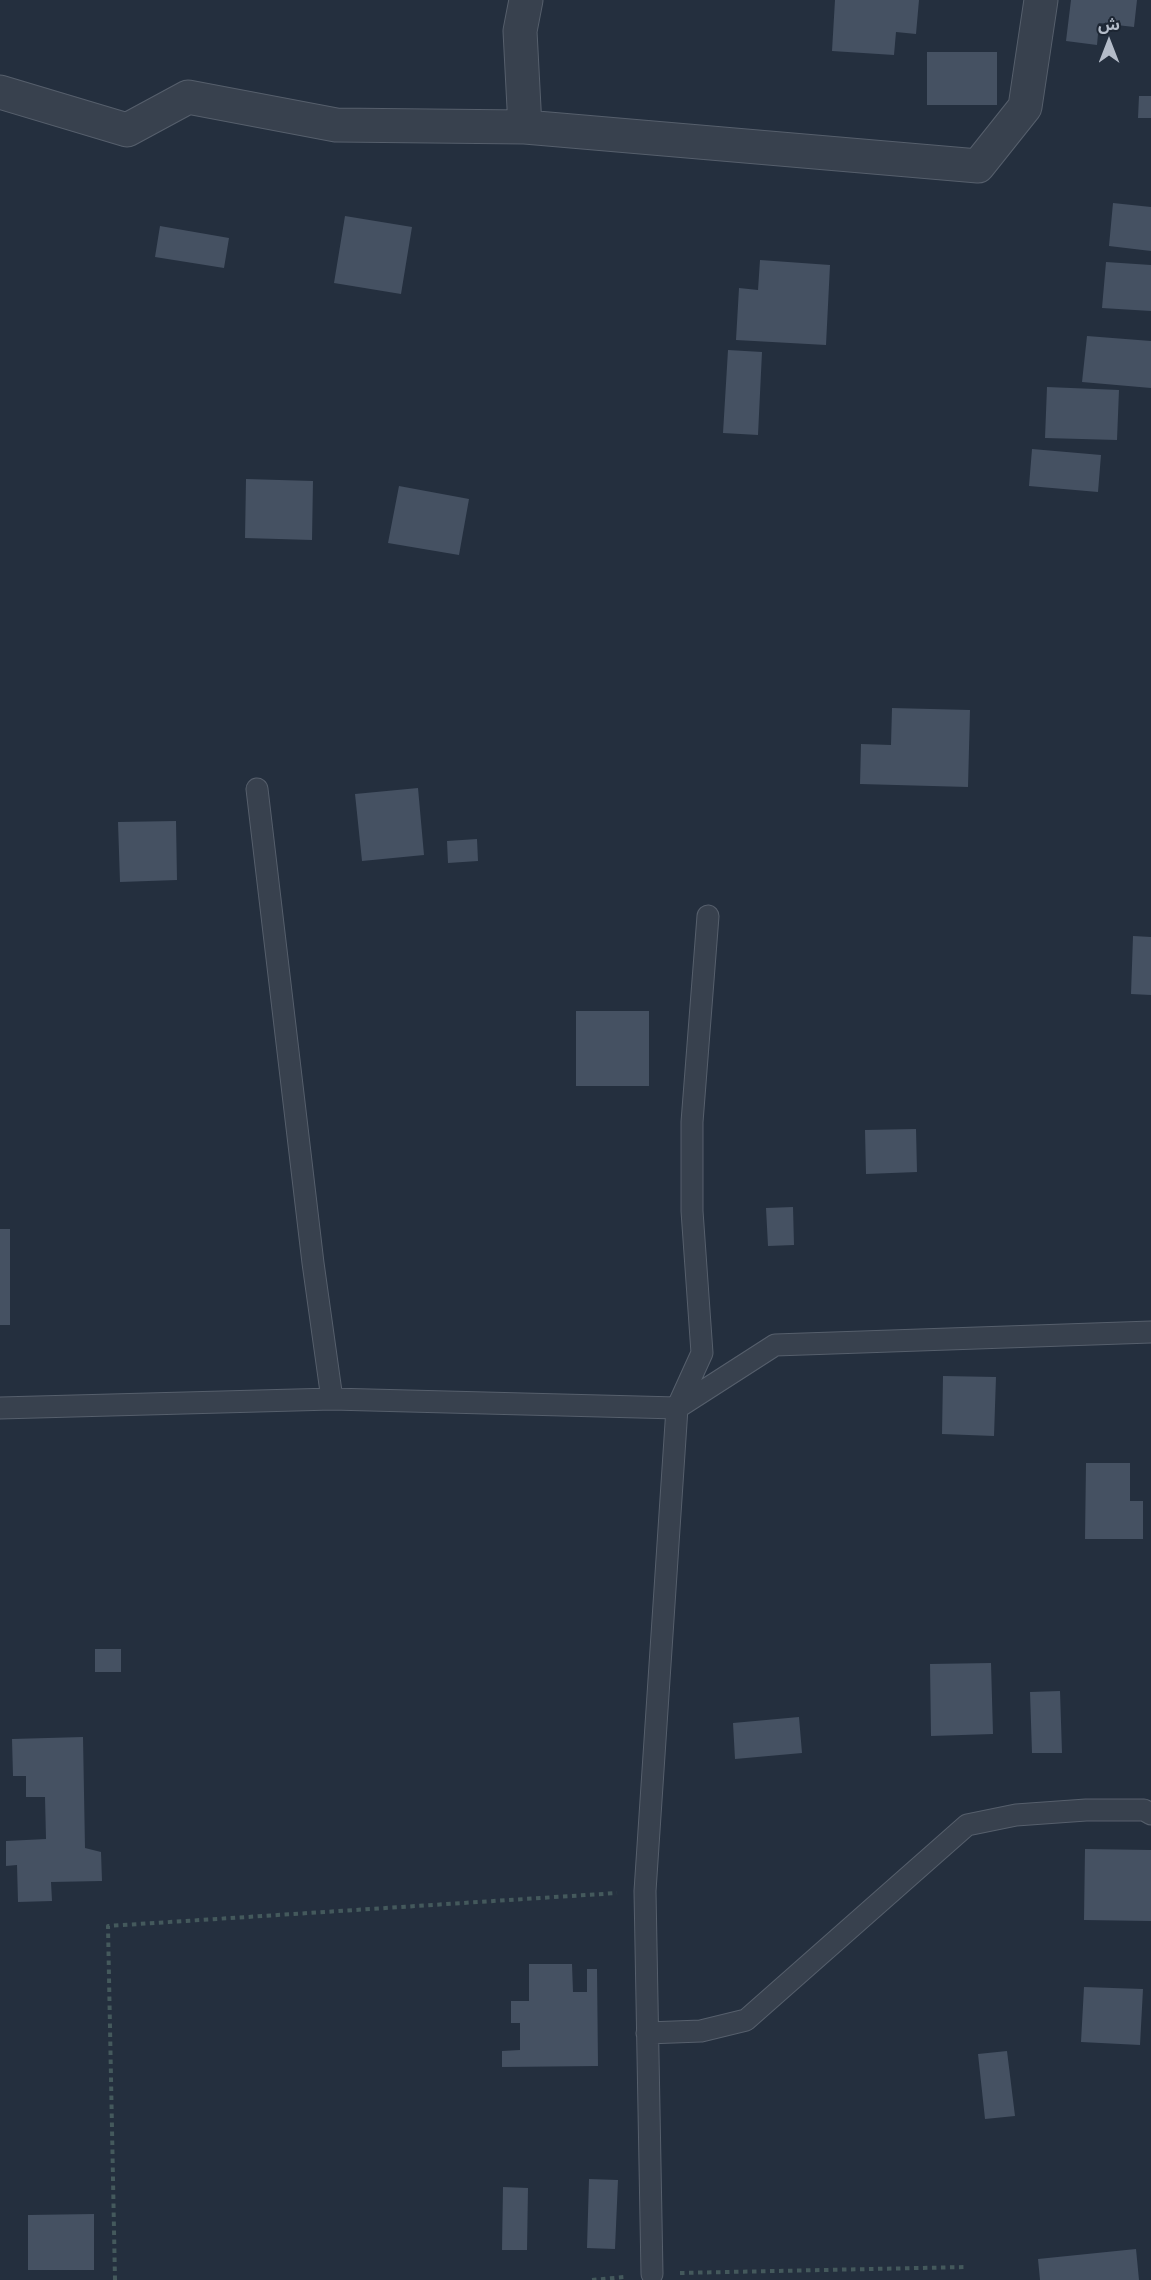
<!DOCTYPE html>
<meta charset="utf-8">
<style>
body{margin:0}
#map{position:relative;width:1151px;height:2280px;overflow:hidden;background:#242f3e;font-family:"Golos Text","Noto Sans Arabic",sans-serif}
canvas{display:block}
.north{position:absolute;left:1079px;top:12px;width:60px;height:60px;-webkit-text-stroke:4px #1d2633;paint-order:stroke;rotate:0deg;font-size:16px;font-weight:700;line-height:24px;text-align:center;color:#b4bcc9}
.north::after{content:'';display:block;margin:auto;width:21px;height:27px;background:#b4bcc9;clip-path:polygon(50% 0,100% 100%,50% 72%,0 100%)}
</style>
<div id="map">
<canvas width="1151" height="2280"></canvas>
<div class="north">ش</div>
</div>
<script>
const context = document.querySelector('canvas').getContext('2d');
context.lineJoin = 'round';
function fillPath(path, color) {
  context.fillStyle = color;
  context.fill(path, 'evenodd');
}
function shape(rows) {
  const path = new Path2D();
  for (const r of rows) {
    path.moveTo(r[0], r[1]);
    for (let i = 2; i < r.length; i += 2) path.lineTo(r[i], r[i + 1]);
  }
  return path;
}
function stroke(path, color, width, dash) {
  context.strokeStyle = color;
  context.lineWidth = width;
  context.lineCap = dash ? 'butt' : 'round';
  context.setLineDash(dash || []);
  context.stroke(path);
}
const building = shape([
 [835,0,919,0,916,34,896,32,894,55,832,51],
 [1071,0,1137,0,1134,27,1099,23,1097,45,1066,41],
 [927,52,997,52,997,105,927,105],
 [1139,96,1151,96,1151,118,1138,118],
 [1113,203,1151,207,1151,251,1109,246],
 [345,216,412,227,401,294,334,283],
 [160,226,229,238,224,268,155,257],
 [760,260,830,265,826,345,736,340,739,288,758,290],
 [1106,262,1151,265,1151,311,1102,308],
 [1087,336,1151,341,1151,388,1082,382],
 [728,350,762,352,758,435,723,433],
 [1047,387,1119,390,1117,440,1045,438],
 [1032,449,1101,455,1098,492,1029,486],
 [246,479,313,481,312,540,245,538],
 [399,486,469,499,459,555,388,543],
 [892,708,970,710,968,787,860,784,861,744,891,745],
 [418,788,424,855,362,861,355,794],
 [176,821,177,880,120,882,118,822],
 [477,839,478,861,448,863,447,841],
 [1133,936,1151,937,1151,995,1131,994],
 [576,1011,649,1011,649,1086,576,1086],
 [916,1129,917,1172,866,1174,865,1130],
 [793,1207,794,1245,768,1246,766,1208],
 [0,1229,10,1229,10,1325,0,1325],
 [943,1376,996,1377,994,1436,942,1434],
 [1086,1463,1130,1463,1130,1501,1143,1501,1143,1539,1085,1539],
 [95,1649,121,1649,121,1672,95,1672],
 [991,1663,993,1734,931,1736,930,1664],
 [1060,1691,1062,1753,1032,1753,1030,1692],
 [799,1717,802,1753,735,1759,733,1723],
 [83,1737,85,1848,101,1852,102,1881,51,1882,52,1901,18,1902,17,1865,6,1866,6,1841,46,1839,45,1797,26,1797,26,1776,13,1776,12,1739],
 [1085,1849,1151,1850,1151,1921,1084,1920],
 [529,1964,572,1964,573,1992,587,1992,587,1969,597,1969,598,2066,502,2067,502,2051,520,2050,520,2023,511,2023,511,2001,529,2001],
 [1084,1987,1143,1989,1140,2045,1081,2042],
 [1007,2051,1015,2116,985,2119,978,2054],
 [589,2179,618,2180,615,2249,587,2248],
 [503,2187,528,2188,527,2250,502,2250],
 [94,2214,94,2270,28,2270,28,2215],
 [1136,2249,1139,2280,1040,2280,1038,2259]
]);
const path = shape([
 [680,2273,967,2267],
 [115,2280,108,1926,617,1893],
 [592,2280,624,2277]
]);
const service = shape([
 [257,789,313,1263,332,1399],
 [0,1408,332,1399,677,1408,775,1345,1151,1332],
 [647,2033,701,2031,746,2020,967,1825,1016,1815,1086,1810,1144,1810,1151,1814],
 [652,2274,645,1891,677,1408,702,1353,692,1211,692,1122,708,916]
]);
const minor = shape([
 [0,92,127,130,188,97,336,125,525,127,978,166,1025,107,1041,0],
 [525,127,520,31,526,0]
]);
fillPath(building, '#455162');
stroke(service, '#565f6c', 23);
stroke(minor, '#565f6c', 35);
stroke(path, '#44595c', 4, [4.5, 4.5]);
stroke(service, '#38414e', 21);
stroke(minor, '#38414e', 33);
</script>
